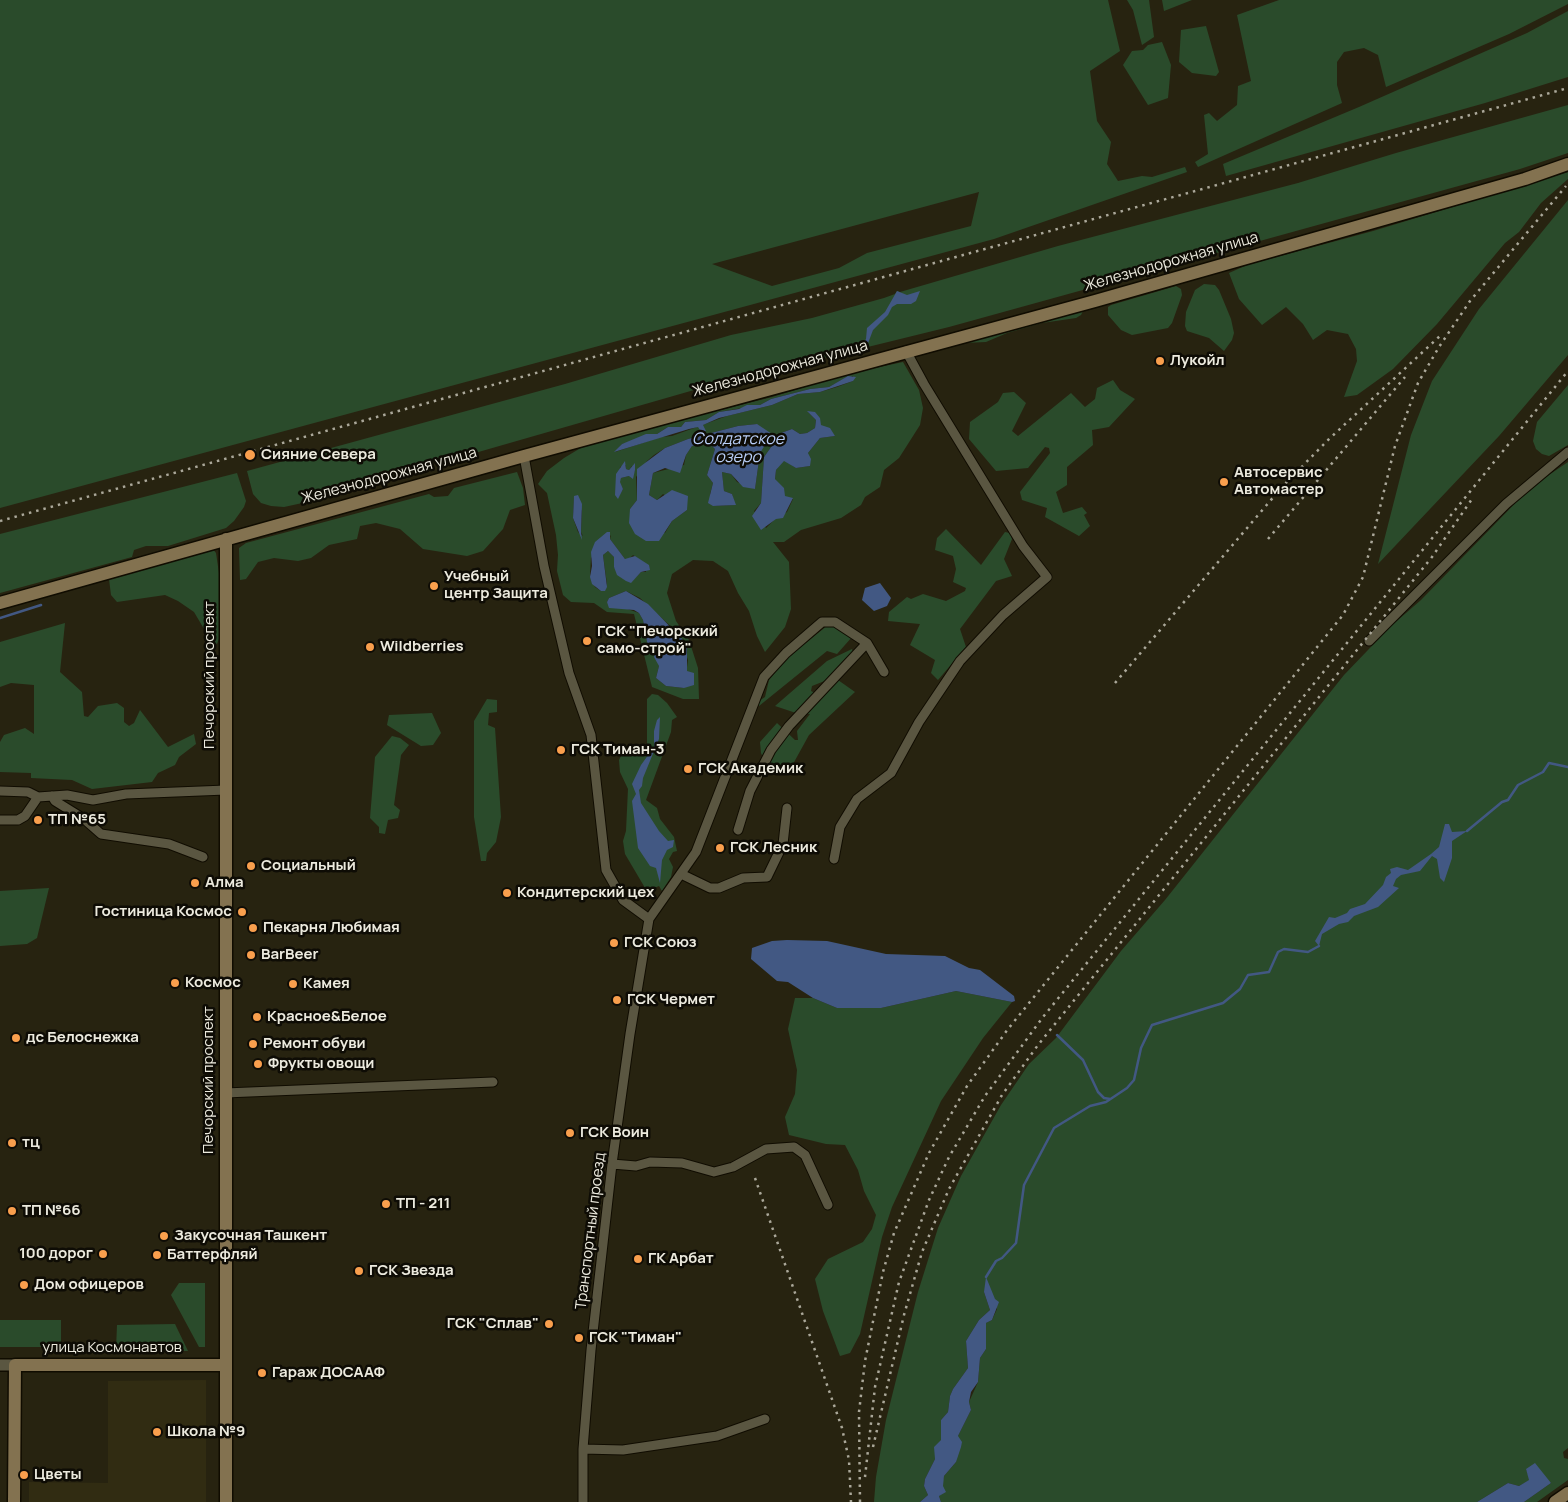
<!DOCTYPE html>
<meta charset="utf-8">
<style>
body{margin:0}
canvas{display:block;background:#272310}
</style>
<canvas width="1568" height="1502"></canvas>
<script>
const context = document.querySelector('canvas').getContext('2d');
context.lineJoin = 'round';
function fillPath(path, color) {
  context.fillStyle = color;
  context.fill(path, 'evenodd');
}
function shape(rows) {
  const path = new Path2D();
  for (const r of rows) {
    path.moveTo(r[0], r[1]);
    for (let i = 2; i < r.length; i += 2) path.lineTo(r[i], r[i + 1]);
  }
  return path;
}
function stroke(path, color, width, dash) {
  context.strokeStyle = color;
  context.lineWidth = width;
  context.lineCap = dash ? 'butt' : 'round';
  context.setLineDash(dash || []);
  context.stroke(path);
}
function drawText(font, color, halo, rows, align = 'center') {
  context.font = font + ' Manrope,sans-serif';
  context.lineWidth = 5;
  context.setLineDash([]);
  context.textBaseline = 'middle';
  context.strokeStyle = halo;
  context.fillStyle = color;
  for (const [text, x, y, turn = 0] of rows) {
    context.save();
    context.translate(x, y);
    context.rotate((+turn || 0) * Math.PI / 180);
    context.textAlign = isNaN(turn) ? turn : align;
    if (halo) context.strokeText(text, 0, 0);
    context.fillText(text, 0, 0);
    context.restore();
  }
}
const built = shape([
 [206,1380,206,1502,29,1502,29,1482,108,1483,108,1381]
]);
const green = shape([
 [0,0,1108,0,1120,51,1090,71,1097,121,1111,142,1107,164,1118,181,1142,176,1152,177,1185,167,1187,172,994,239,0,508],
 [979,192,971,226,867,253,839,268,772,286,712,264],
 [1127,0,1149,0,1154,37,1142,45,1133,10],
 [1162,0,1192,0,1164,11],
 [1279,0,1568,0,1568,4,1509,34,1386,87,1378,55,1364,48,1344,52,1337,62,1337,85,1342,103,1198,167,1195,162,1208,154,1204,115,1209,113,1217,121,1237,105,1238,86,1251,81,1237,15],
 [1568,11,1568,77,1485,103,1226,176,1223,164,1359,107,1527,33],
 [1206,26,1219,72,1216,76,1192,73,1179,62,1181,30],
 [1162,42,1171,65,1168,98,1148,105,1123,65,1132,51,1143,50,1148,45],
 [1568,105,1568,153,1520,169,949,327,701,388,468,455,434,462,408,472,307,502,284,507,271,506,261,503,253,494,247,471,565,384,731,335,812,318,884,298,895,294,897,291,900,292,1058,246,1298,183,1396,153],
 [1568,172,1568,179,1541,203,1519,232,1505,243,1437,324,1393,369,1357,395,1344,397,1357,361,1356,349,1348,334,1327,330,1313,340,1303,324,1286,307,1262,325,1239,299,1229,273,1247,265,1373,231],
 [1568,200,1568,355,1499,436,1378,564,1411,435,1432,381,1479,309],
 [1204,284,1215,285,1219,290,1231,319,1234,333,1232,340,1224,351,1209,338,1187,331,1185,326,1186,312,1195,290],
 [1176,286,1181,289,1182,295,1172,323,1168,328,1132,335,1121,330,1108,315,1108,307,1111,305],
 [1084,309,1081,315,1076,318,1042,323,1007,333,986,342,963,343,962,339],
 [903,362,919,390,923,408,920,425,899,458,884,470,880,487,865,497,861,505,841,518,801,530,784,542,773,542,789,562,791,609,785,627,765,652,757,636,749,611,738,593,728,571,713,561,693,560,672,574,667,593,676,621,689,640,698,668,699,699,683,699,652,687,634,614,607,612,594,603,571,602,563,595,557,571,558,555,556,535,547,493,538,484,547,471,564,458,584,446,638,431,772,397,851,373],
 [853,376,853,381,837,387,820,392,798,394,772,405,727,416,672,436,661,437,615,452,622,444,657,434,668,427,681,427,685,422,706,420,719,412,760,405,771,399,810,389,829,387,845,378],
 [808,412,820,418,820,425,835,436,820,438,808,453,810,466,796,468,784,460,776,470,775,479,785,497,793,499,787,512,776,518,766,528,754,511,761,503,764,457,781,433,792,429,800,434,807,433,815,428,816,420],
 [757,424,760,453,755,489,737,482,731,474,722,472,724,491,732,494,735,505,713,506,710,494,713,483,707,475,715,449,709,443,692,446,686,455,684,465,653,473,649,495,657,500,663,494,687,510,672,521,665,533,630,509,637,500,636,477,647,461,654,455,665,448,688,439,738,426],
 [626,465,626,469,629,470,632,466,635,470,633,475,621,478,619,482,623,489,618,498,620,467],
 [574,497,582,511,581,532,583,536,578,532,573,518],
 [611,535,610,539,625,559,629,559,633,555,645,563,646,572,641,572,631,582,614,567,614,557,608,551,603,555,607,584,601,591,595,587,590,574,591,558],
 [626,591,640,598,679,634,688,660,684,688,666,686,656,678,659,666,655,652,647,642,643,620,639,613,607,602,609,598],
 [1113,380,1120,390,1135,399,1109,427,1092,430,1093,445,1067,467,1067,485,1056,492,1063,513,1082,507,1087,513,1084,515,1090,526,1079,536,1045,517,1047,508,1022,500,1020,492,1050,453,1049,448,1045,447,1028,468,996,471,969,439,970,422,998,402,1003,393,1014,392,1026,403,1012,431,1018,436,1071,393,1085,407,1095,399,1097,388],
 [1568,385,1568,445,1549,456,1542,454,1536,449,1533,441,1537,422],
 [1568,462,1568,1448,1563,1452,1564,1458,1568,1459,1568,1480,1537,1502,1524,1502,1551,1483,1526,1469,1530,1480,1519,1486,1508,1483,1477,1502,941,1502,939,1496,944,1476,956,1462,958,1436,971,1410,969,1402,978,1382,980,1358,986,1349,986,1323,992,1320,997,1309,992,1294,984,1292,990,1310,979,1320,966,1341,968,1368,953,1389,950,1396,948,1412,941,1420,941,1440,935,1459,925,1479,924,1486,928,1495,920,1502,874,1502,876,1477,886,1420,918,1292,938,1228,961,1176,1001,1105,1029,1064,1056,1038,1121,951,1165,900,1344,675,1391,626,1421,600,1531,487],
 [517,472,523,488,525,505,510,510,503,529,483,551,467,556,423,549,400,529,376,523,360,526,357,539,329,545,311,558,298,561,274,558,258,562,246,579,240,580,239,548,246,543,429,494,434,497,448,496,454,488],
 [237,473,246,501,244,507,234,521,226,528,168,546,146,546,134,550,132,557,0,593,0,534],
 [946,529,981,565,1005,532,1010,533,1012,539,1004,559,1012,576,996,581,960,629,966,647,938,680,931,673,935,660,910,645,920,624,888,621,889,612,907,597,911,599,923,594,946,601,965,591,966,588,953,582,956,569,953,556,935,550,937,538],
 [212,548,216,553,219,573,220,636,217,644,210,639,194,612,178,601,165,595,117,602,111,595,109,579],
 [65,623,60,672,82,692,84,716,88,717,98,706,117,703,124,708,124,722,129,726,134,723,140,710,168,747,194,734,196,744,179,757,175,765,158,773,152,782,92,789,72,780,31,778,31,773,0,772,0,742,4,735,25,728,34,734,34,685,11,683,0,687,0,642],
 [828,625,841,628,852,637,837,654,827,651,759,706,759,701,765,697,769,680,786,659],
 [852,649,853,654,832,678,812,686,811,691,815,693,838,680,855,692,809,735,793,764,769,771,761,753,760,742,777,723,795,740,798,740,797,731,810,714,796,713,775,706,827,661],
 [652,694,658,695,667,703,677,717,672,720,671,732,646,800,657,808,660,819,674,837,677,851,673,852,669,859,673,867,671,877,662,891,659,886,654,888,651,898,625,854,623,841,626,831,628,789,620,772,619,760,621,756,641,750,647,745,647,699],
 [487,699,497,700,497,712,489,713,488,725,495,728,501,817,496,842,487,853,486,861,481,861,474,817,474,721],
 [432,713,441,733,433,745,421,746,387,725,389,715],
 [392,736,400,738,409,745,401,755,394,805,400,810,398,818,388,820,385,834,379,833,379,827,370,818,375,757],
 [49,888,37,938,27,944,0,946,0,891],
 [956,991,1012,1002,983,1038,941,1101,892,1207,882,1237,860,1334,850,1353,840,1356,823,1311,815,1279,828,1259,863,1242,872,1229,876,1215,864,1191,858,1170,845,1145,826,1144,789,1135,785,1117,795,1094,797,1070,788,1029,795,998,813,998,837,1008,881,1008],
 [179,1283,205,1283,205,1347,199,1347,171,1295],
 [0,1320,61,1320,61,1347,0,1347],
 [175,1324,188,1351,116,1350,117,1325]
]);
const water = shape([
 [897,291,907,295,920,291,916,301,911,304,897,304,892,307,888,315,873,330,867,346,860,348,866,339,867,328,885,312],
 [848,376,856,377,853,381,820,392,798,394,772,405,719,418,703,425,706,431,702,433,698,427,689,429,614,452,622,444,646,434,657,434,668,427,681,427,685,422,706,420,719,412,739,409,747,405,760,405,771,399,810,389,829,387],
 [807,411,815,412,820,418,821,425,830,428,835,436,820,438,808,453,811,459,810,466,796,468,784,461,776,470,775,479,784,488,785,496,793,498,783,518,776,519,761,530,752,516,761,503,764,457,781,433,792,429,800,434,807,433,815,428,816,420],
 [757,424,772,434,760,453,755,489,743,487,731,474,722,472,724,491,732,494,736,505,713,506,708,503,713,483,707,475,715,449,709,443,692,446,686,455,680,473,665,468,653,473,649,495,657,500,672,490,688,496,687,510,672,521,659,541,646,541,635,534,629,523,630,509,637,500,637,469,665,448,688,439,738,426],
 [625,461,626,469,629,470,635,463,635,470,633,479,629,476,621,478,620,482,623,489,618,499,615,495,616,474],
 [578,495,582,504,581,532,582,540,573,518,574,496],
 [607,532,610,532,610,539,625,559,635,556,649,565,650,570,641,572,631,583,626,581,617,575,614,567,614,557,608,551,603,555,607,587,605,591,601,591,592,584,590,577,592,566,591,552,595,542],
 [880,583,891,598,887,606,874,611,862,600,865,588],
 [626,591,648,604,684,641,687,649,687,671,694,673,694,685,684,688,666,686,656,678,659,666,654,657,655,652,647,642,643,620,639,613,634,610,609,608,607,602,609,598],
 [660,717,659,739,643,778,642,786,639,790,641,803,659,831,668,841,674,840,673,847,667,850,662,860,660,883,656,868,650,866,638,848,632,801,636,794,632,784,641,765,654,747,654,731,657,720],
 [1445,824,1449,824,1452,832,1467,831,1452,841,1452,858,1444,882,1440,878,1437,859,1432,856,1420,871,1401,875,1396,879,1393,886,1399,888,1378,907,1354,916,1348,922,1339,924,1322,934,1319,946,1315,941,1329,917,1335,918,1347,913,1350,909,1365,904,1383,885,1386,877,1391,873,1390,869,1397,867,1408,870,1431,854,1439,847],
 [787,940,827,941,886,954,945,956,969,968,980,970,1014,996,1015,1001,1012,1002,956,991,881,1008,837,1008,813,998,788,982,777,981,751,959,752,948,772,941],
 [986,1277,995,1299,999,1302,992,1320,986,1323,986,1349,980,1358,978,1382,971,1392,969,1402,971,1410,958,1436,962,1442,961,1447,956,1462,944,1476,943,1486,946,1492,939,1496,941,1502,920,1502,928,1495,924,1486,925,1479,935,1459,934,1447,941,1440,941,1420,948,1412,950,1396,953,1389,968,1368,966,1341,979,1320,990,1310,984,1292],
 [1535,1463,1551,1483,1524,1502,1477,1502,1508,1483,1519,1486,1529,1480,1526,1469]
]);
const stream = shape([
 [0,618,41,605],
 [1467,831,1502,802,1508,800,1518,785,1543,772,1549,763,1568,767],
 [1057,1035,1083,1060,1098,1092,1104,1098,1110,1099],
 [986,1277,996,1261,1002,1258,1016,1243,1024,1185,1054,1128,1090,1106,1106,1102,1127,1088,1134,1080,1141,1048,1152,1025,1223,1003,1240,989,1248,975,1269,972,1278,952,1284,949,1308,952,1319,946]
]);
const minor = shape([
 [524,456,544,566,569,673,591,735,606,870,623,900,649,919],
 [1369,641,1506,504,1568,452],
 [0,791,28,792,38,797,67,795,93,800,126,794,226,790],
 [52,796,55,801,84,819,101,834,169,844,203,857],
 [0,820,18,820,25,816,38,797],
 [738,830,750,791,771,750,789,726,867,643],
 [834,859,840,827,857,799,891,773,919,722,960,661,1003,615,1047,577,1023,546,924,384,906,351],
 [681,874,710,888,719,888,743,878,767,877,783,844,787,808],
 [225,1093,493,1082],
 [612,1164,636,1166,650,1162,682,1163,714,1172,733,1167,766,1149,794,1147,805,1155,828,1205],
 [583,1449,623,1450,717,1436,765,1419],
 [583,1502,583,1449,591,1350,612,1164,630,1034,649,919,696,852,764,677,786,653,822,622,835,622,867,643,884,672]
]);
const tertiary = shape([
 [0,1365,15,1365]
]);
const secondary = shape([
 [226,539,226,1502],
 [0,603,524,456,1095,301,1525,179,1568,164],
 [14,1502,15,1365,225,1365],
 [1555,1502,1568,1493]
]);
const rail = shape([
 [0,521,1568,88],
 [1268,539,1405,377],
 [1115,683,1282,487,1328,440,1441,335],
 [755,1178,842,1428,849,1460,851,1502],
 [873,1447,904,1315,922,1252,949,1189,1002,1095,1038,1045,1432,557,1472,499],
 [865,1477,875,1387,899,1282,929,1200,949,1157,985,1096,1043,1017,1568,371],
 [860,1502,859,1412,865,1361,883,1272,894,1233,929,1153,967,1086,1008,1029,1343,615,1363,577,1395,446,1418,383,1439,347,1470,301,1566,186]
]);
const markers = [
 [1160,361,5,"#f99f4d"],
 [250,455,6,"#f99f4d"],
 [1224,482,5,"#f99f4d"],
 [434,586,5,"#f99f4d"],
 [587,641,5,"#f99f4d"],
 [370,647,5,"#f99f4d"],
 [561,750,5,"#f99f4d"],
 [688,769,5,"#f99f4d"],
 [38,820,5,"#f99f4d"],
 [720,848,5,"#f99f4d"],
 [251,866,5,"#f99f4d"],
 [195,883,5,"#f99f4d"],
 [507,893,5,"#f99f4d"],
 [242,912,5,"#f99f4d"],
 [253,928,5,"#f99f4d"],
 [614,943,5,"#f99f4d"],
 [251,955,5,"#f99f4d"],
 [175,983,5,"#f99f4d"],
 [293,984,5,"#f99f4d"],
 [617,1000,5,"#f99f4d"],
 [257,1017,5,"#f99f4d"],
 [16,1038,5,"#f99f4d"],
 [253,1044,5,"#f99f4d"],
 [258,1064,5,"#f99f4d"],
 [570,1133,5,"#f99f4d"],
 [12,1143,5,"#f99f4d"],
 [386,1204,5,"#f99f4d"],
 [12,1211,5,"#f99f4d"],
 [164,1236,5,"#f99f4d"],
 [103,1254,5,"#f99f4d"],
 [157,1255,5,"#f99f4d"],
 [638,1259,5,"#f99f4d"],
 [359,1271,5,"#f99f4d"],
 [24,1285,5,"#f99f4d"],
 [549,1324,5,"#f99f4d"],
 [579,1338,5,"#f99f4d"],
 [262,1373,5,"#f99f4d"],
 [157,1432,5,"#f99f4d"],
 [24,1475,5,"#f99f4d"]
];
const streetNames = [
 ["Железнодорожная улица",1171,262,-16],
 ["Железнодорожная улица",780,369,-15],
 ["Железнодорожная улица",389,476,-15],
 ["Печорский проспект",210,675,-90],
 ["Печорский проспект",209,1080,-90],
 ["Транспортный проезд",591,1231,-83],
 ["улица Космонавтов",112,1348]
];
const poiNames = [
 ["Лукойл",1170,361],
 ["Сияние Севера",261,455],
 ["Автосервис",1234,473],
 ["Автомастер",1234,490],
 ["Учебный",444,577],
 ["центр Защита",444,594],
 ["ГСК \"Печорский",597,632],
 ["само-строй\"",597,649],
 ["Wildberries",380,647],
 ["ГСК Тиман-3",571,750],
 ["ГСК Академик",698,769],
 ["ТП №65",48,820],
 ["ГСК Лесник",730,848],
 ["Социальный",261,866],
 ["Алма",205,883],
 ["Кондитерский цех",517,893],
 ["Гостиница Космос",232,912,"right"],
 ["Пекарня Любимая",263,928],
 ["ГСК Союз",624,943],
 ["BarBeer",261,955],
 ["Космос",185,983],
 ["Камея",303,984],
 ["ГСК Чермет",627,1000],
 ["Красное&Белое",267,1017],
 ["дс Белоснежка",26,1038],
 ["Ремонт обуви",263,1044],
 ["Фрукты овощи",268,1064],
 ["ГСК Воин",580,1133],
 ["тц",22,1143],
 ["ТП - 211",396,1204],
 ["ТП №66",22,1211],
 ["Закусочная Ташкент",174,1236],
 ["100 дорог",93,1254,"right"],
 ["Баттерфляй",167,1255],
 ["ГК Арбат",648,1259],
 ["ГСК Звезда",369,1271],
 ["Дом офицеров",34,1285],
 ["ГСК \"Сплав\"",539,1324,"right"],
 ["ГСК \"Тиман\"",589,1338],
 ["Гараж ДОСААФ",272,1373],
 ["Школа №9",167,1432],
 ["Цветы",34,1475]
];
const waterNames = [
 ["Солдатское",738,440],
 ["озеро",738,458]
];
fillPath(built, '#312c12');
fillPath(green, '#2a4b2b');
fillPath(water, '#425883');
stroke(stream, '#425883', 2.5);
stroke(minor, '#100c00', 11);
stroke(tertiary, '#100c00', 14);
stroke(secondary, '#100c00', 15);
stroke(minor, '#5a5641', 9);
stroke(tertiary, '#5a5641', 11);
stroke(secondary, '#837250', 12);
stroke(rail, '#aba89a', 2.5, [2.5, 5]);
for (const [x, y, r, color] of markers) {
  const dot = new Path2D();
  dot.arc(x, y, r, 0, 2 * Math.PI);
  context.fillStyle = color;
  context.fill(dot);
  stroke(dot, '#0e0c05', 2);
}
drawText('15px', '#eceade', '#0e0c05', streetNames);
drawText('bold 15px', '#eceade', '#0e0c05', poiNames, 'left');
drawText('italic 16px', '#b9cff8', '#0e0c05', waterNames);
</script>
